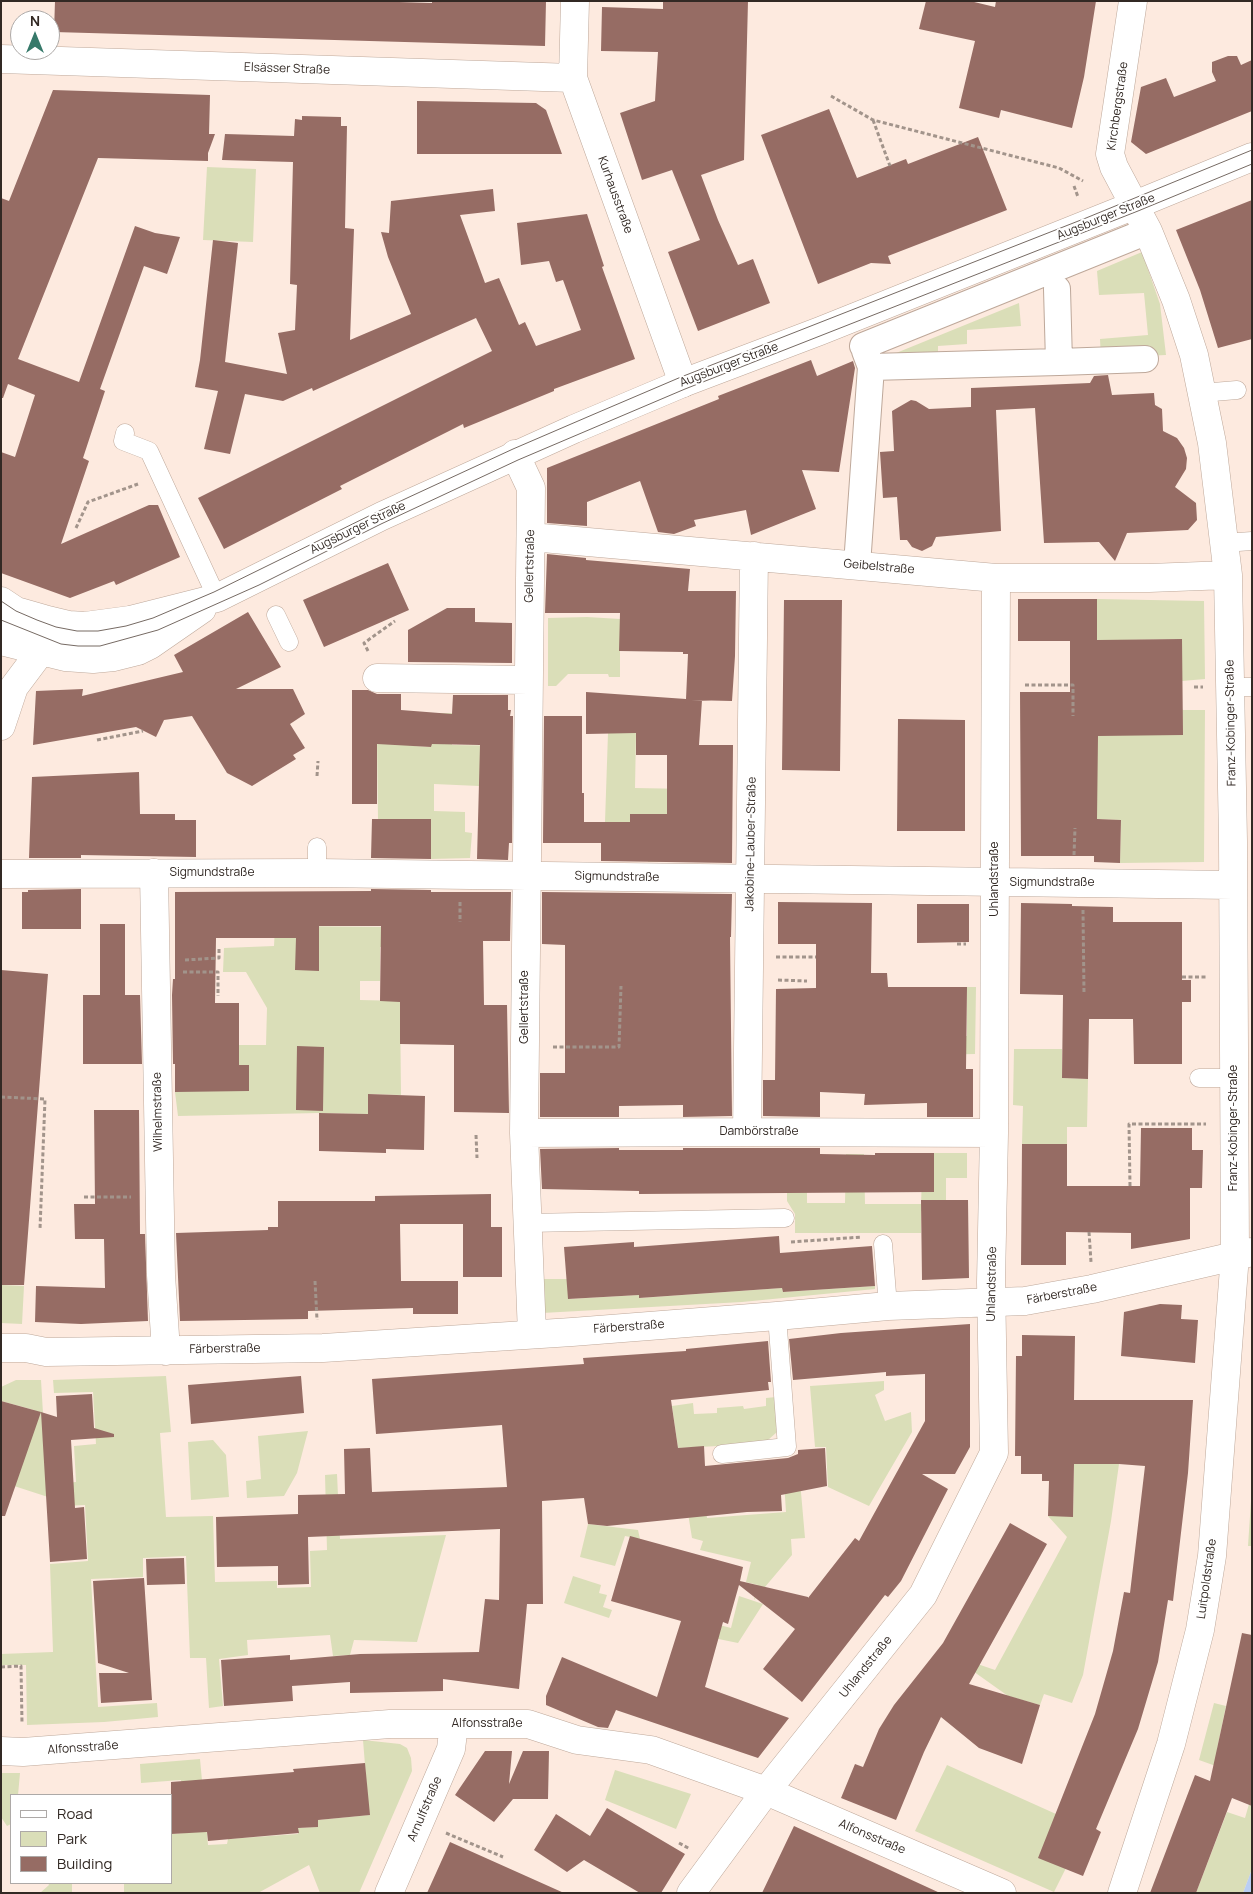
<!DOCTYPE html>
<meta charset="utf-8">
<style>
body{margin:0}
#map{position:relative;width:1253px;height:1894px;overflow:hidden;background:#fdeadf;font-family:Manrope,sans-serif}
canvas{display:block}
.frame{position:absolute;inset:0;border:2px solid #322924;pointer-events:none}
.legend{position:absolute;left:10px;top:1794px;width:162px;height:90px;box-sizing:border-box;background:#fff;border:1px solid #ada9a7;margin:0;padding:6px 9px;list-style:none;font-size:15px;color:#322924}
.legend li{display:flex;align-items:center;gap:10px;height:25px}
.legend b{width:25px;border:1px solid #ada9a7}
.north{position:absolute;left:10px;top:10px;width:50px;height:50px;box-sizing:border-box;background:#fff;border:1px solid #ada9a7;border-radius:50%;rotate:0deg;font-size:14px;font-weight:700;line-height:20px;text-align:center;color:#322924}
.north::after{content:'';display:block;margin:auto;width:18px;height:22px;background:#36796a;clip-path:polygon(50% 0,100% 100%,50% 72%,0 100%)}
</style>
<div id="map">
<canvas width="1253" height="1894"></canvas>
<div class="frame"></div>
<ul class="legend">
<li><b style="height:6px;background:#fff"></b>Road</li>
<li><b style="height:14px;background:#dadeb8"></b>Park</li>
<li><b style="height:14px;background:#966c64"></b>Building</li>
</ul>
<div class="north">N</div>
</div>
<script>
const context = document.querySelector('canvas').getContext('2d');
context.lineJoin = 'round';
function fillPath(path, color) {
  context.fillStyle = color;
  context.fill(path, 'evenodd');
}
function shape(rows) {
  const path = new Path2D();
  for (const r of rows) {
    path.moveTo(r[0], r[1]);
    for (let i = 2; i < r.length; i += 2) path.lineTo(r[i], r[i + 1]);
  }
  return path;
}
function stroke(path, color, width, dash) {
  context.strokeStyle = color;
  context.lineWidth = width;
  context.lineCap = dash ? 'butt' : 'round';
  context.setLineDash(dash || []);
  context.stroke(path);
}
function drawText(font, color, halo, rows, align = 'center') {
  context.font = font + ' Manrope,sans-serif';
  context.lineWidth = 4;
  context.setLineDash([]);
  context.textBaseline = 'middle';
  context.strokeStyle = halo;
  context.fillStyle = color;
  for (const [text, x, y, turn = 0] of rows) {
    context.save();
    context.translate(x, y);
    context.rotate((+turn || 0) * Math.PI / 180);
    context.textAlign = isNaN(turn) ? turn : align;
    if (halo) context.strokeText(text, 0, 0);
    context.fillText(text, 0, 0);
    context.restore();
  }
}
const green = shape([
 [207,167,256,169,253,242,203,240],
 [1142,252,1160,304,1166,355,1101,358,1100,339,1148,335,1144,293,1099,295,1097,271],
 [1019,303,1021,326,967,330,967,344,938,346,938,353,874,362],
 [1097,599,1204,601,1205,679,1182,681,1182,639,1124,640,1183,710,1205,710,1204,862,1120,863,1121,820,1095,819],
 [587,617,620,619,620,677,609,677,608,674,568,674,556,686,548,686,548,618],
 [434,713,452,713,452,745,512,746,479,786,434,784,434,811,465,812,465,832,472,833,470,858,431,859,431,819,378,819,377,739,415,746,431,747],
 [608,733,636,733,635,788,689,789,675,822,675,862,648,862,646,814,630,814,630,822,605,822],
 [275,926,393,927,401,947,380,947,380,981,360,981,360,1000,400,1001,401,1095,368,1094,368,1114,319,1113,178,1116,175,1092,215,1045,266,1045,267,1008,246,972,223,972,224,948,274,946],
 [967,987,976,987,975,1054,928,1055,931,1036,967,1036],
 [1014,1049,1062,1049,1062,1078,1088,1079,1087,1127,1067,1127,1067,1144,1022,1144,1023,1106,1013,1105],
 [787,1153,807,1153,807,1203,845,1203,846,1154,864,1154,865,1204,921,1204,922,1176,934,1175,934,1153,967,1153,967,1178,946,1178,946,1200,932,1200,932,1210,921,1211,921,1233,795,1233,795,1214,787,1201],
 [1,1262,2,1285,24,1286,22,1324,1,1323],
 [542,1279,567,1279,569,1299,639,1295,640,1298,782,1288,783,1292,875,1286,875,1289,742,1302,542,1313],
 [166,1376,171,1432,160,1433,166,1517,213,1516,215,1582,277,1581,277,1588,311,1587,310,1551,327,1550,325,1475,337,1474,340,1539,446,1535,417,1642,354,1640,350,1655,333,1656,330,1635,247,1640,248,1655,219,1659,223,1706,209,1708,206,1658,190,1658,186,1556,143,1558,143,1577,91,1579,98,1707,157,1703,158,1717,104,1722,27,1725,26,1665,1,1665,1,1654,53,1652,50,1564,88,1561,85,1505,64,1506,62,1483,76,1482,74,1446,96,1444,93,1392,54,1393,53,1380],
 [16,1380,41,1380,48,1497,11,1485,34,1410,1,1401,1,1387],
 [884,1381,884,1390,875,1395,885,1421,911,1412,912,1432,869,1506,828,1487,826,1447,815,1447,810,1386],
 [776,1397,777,1432,768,1440,759,1444,678,1448,672,1406,693,1403,694,1414,717,1413,717,1408,743,1406,744,1409,766,1406,766,1398],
 [308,1431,297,1473,284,1496,247,1498,246,1481,261,1479,258,1436],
 [213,1440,226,1455,229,1497,191,1500,188,1442],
 [1074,1463,1119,1464,1111,1521,1083,1675,1072,1703,1044,1694,1040,1705,1008,1696,956,1659,957,1657,995,1670,1067,1537,1048,1516,1073,1516],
 [800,1481,805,1538,791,1539,792,1555,754,1600,758,1585,746,1582,751,1562,700,1550,703,1541,692,1538,685,1495,705,1493,707,1518,786,1512,784,1482],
 [1252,1486,1252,1546,1248,1546],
 [588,1524,638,1530,640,1539,625,1536,615,1566,580,1557],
 [573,1576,601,1585,599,1593,607,1595,603,1607,612,1610,609,1618,564,1603],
 [739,1596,763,1604,738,1643,704,1636,708,1622,731,1628],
 [1214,1703,1226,1706,1217,1749,1252,1756,1252,1779,1199,1760],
 [363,1740,400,1744,407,1748,411,1758,412,1771,359,1893,320,1893,309,1865,258,1893,124,1893,124,1883,171,1883,171,1834,185,1833,181,1780,141,1783,140,1764,200,1759,208,1845,227,1844,228,1839,298,1834,298,1828,318,1827,318,1820,369,1815],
 [947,1765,1056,1814,1066,1868,1054,1892,915,1831],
 [615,1770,691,1794,676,1829,605,1800],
 [1,1773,20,1773,18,1795,11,1795,11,1824,7,1826,1,1817],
 [1249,1804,1252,1806,1252,1869,1243,1893,1196,1893,1227,1812,1245,1818],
 [48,1883,72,1883,72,1893,40,1893,49,1885]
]);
const water = shape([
 [1252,1869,1252,1893,1243,1893]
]);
const building = shape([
 [55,1,366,1,432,3,432,1,546,1,545,46,54,32],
 [663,1,748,1,744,160,701,175,718,220,738,265,753,259,770,303,698,331,668,252,700,240,672,170,642,180,620,113,655,101,658,52,601,51,602,7,663,9],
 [926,1,970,1,995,7,996,1,1096,1,1084,77,1072,128,1001,110,999,118,959,108,975,41,919,29],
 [1228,56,1237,56,1241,65,1252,60,1252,111,1146,154,1131,142,1141,87,1166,78,1174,97,1216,81,1212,72,1212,62],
 [53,90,210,95,209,134,215,134,208,153,208,161,98,158,18,359,79,382,135,226,155,233,180,237,167,274,144,266,100,389,105,391,83,458,89,461,61,544,149,505,158,505,180,557,116,585,114,581,70,598,1,573,1,452,15,457,35,395,8,384,3,398,1,398,1,198,9,201],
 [417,101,536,103,546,110,562,154,417,154],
 [829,109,857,178,906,159,908,164,978,137,1007,210,888,256,891,264,871,263,818,284,761,135],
 [302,116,341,117,341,126,347,126,345,228,354,229,350,340,411,314,388,257,381,232,389,233,391,201,493,189,495,211,460,215,485,283,499,278,519,325,525,322,536,346,581,330,563,280,556,282,549,261,521,265,517,223,587,214,604,266,602,267,635,359,554,389,554,391,464,428,463,424,340,486,342,489,224,549,198,498,492,351,476,318,313,391,312,388,283,401,245,394,230,454,204,449,218,391,195,387,200,360,213,240,238,243,225,362,287,374,278,333,295,330,297,285,290,284,293,162,222,160,225,134,294,136,295,119,302,120],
 [1252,200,1252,339,1218,348,1200,290,1176,230],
 [811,360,817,376,853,361,855,368,839,472,802,470,816,509,751,535,746,510,694,520,696,526,674,534,658,532,640,481,587,502,587,526,547,523,547,468,719,399,718,396],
 [1108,375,1112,395,1154,393,1155,405,1162,409,1163,431,1177,438,1184,448,1187,458,1186,469,1175,487,1196,503,1197,520,1188,530,1127,533,1115,561,1099,542,1044,543,1035,408,996,410,1001,531,936,537,932,546,922,551,912,547,907,540,900,540,897,497,883,498,880,452,894,451,892,411,911,400,916,401,929,409,971,407,971,388,1090,383,1094,376],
 [547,554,586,558,586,560,690,569,688,591,736,591,735,656,732,701,691,700,702,700,699,745,733,745,732,863,601,861,601,843,543,843,544,716,582,716,582,793,584,793,584,822,630,822,630,814,667,814,667,755,636,755,636,733,586,734,586,692,686,699,688,654,683,654,683,652,619,651,620,613,545,613],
 [388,563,409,610,324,647,303,600],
 [1018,599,1097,599,1097,640,1182,639,1183,735,1098,736,1097,819,1121,820,1120,863,1094,862,1094,856,1021,856,1020,692,1070,692,1070,641,1018,641],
 [784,600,842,600,840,771,782,770],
 [447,608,475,608,475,622,512,623,512,663,408,662,408,630],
 [248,612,281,667,236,689,293,689,305,714,290,724,305,748,293,755,296,759,252,786,227,773,192,716,164,720,156,737,136,727,33,745,36,691,83,689,82,696,183,672,174,655],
 [352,690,368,690,377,694,401,694,401,710,452,714,453,695,508,695,508,710,511,710,510,716,513,716,512,843,509,843,508,860,477,859,480,745,432,744,431,747,377,744,377,804,352,804],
 [898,719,965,720,965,831,897,831],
 [139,772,140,814,175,814,175,820,196,820,196,857,81,855,81,858,29,858,32,777],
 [372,819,431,819,431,859,371,858],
 [81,889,81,929,22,929,22,892,28,892,28,890],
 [371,889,431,890,431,892,511,892,510,941,483,941,484,1005,507,1005,509,1113,454,1112,454,1045,400,1044,400,1002,380,1001,381,926,319,926,319,971,295,970,296,938,216,938,215,1003,239,1003,239,1065,249,1065,249,1091,175,1092,175,1064,173,1064,172,995,173,979,175,979,175,892,371,891],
 [542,892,732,894,731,937,730,937,732,1116,683,1117,683,1105,619,1106,619,1117,540,1117,540,1073,565,1073,565,945,542,944],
 [778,902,872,903,871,973,887,973,888,987,967,987,966,1069,973,1069,973,1117,927,1117,927,1103,864,1105,865,1094,820,1092,820,1117,763,1116,763,1080,775,1080,776,989,816,988,816,944,778,944],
 [1021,903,1072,904,1072,906,1113,907,1113,922,1182,922,1182,980,1191,980,1191,1002,1182,1002,1182,1064,1134,1064,1133,1019,1089,1019,1088,1079,1062,1078,1063,995,1020,994],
 [917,904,969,904,969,942,917,943],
 [100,924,125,924,125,995,140,995,142,1064,83,1064,83,995,100,995],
 [1,970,48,974,24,1285,2,1285],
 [297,1046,324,1047,323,1111,296,1110],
 [368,1094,425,1096,424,1150,386,1149,386,1153,319,1151,319,1113,368,1114],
 [94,1110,139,1110,140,1234,145,1234,148,1321,81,1324,35,1322,36,1286,105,1288,104,1239,75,1239,74,1204,95,1204],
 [1141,1128,1192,1128,1192,1150,1203,1150,1202,1188,1190,1188,1190,1239,1131,1249,1131,1233,1066,1232,1066,1265,1021,1265,1022,1144,1067,1144,1067,1186,1140,1186],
 [619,1148,619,1150,683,1150,683,1148,820,1148,820,1154,875,1155,875,1153,934,1153,934,1192,639,1194,639,1191,542,1189,540,1149],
 [491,1194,491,1227,502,1227,502,1277,463,1277,463,1224,400,1224,401,1281,458,1281,458,1314,413,1314,413,1308,308,1311,308,1319,180,1321,176,1233,268,1230,268,1227,278,1227,278,1201,375,1201,375,1196],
 [921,1200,968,1200,969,1278,922,1280],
 [779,1236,780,1253,872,1246,875,1286,783,1292,782,1288,639,1298,639,1295,568,1299,564,1247,634,1242,634,1247],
 [1160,1304,1182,1305,1181,1319,1198,1320,1195,1363,1121,1356,1124,1312],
 [970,1324,970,1447,955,1474,922,1474,948,1489,901,1581,888,1597,885,1595,802,1702,763,1669,795,1629,739,1585,728,1624,723,1622,705,1687,789,1718,758,1758,616,1710,608,1728,598,1727,546,1705,546,1696,562,1657,657,1697,681,1621,611,1601,630,1536,743,1567,740,1581,808,1597,808,1598,855,1538,859,1541,925,1421,925,1374,886,1376,886,1372,793,1380,789,1339,841,1333],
 [1022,1335,1075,1336,1074,1400,1193,1400,1188,1473,1173,1601,1168,1600,1158,1662,1138,1729,1096,1829,1101,1832,1083,1876,1038,1858,1095,1714,1113,1651,1124,1592,1130,1593,1145,1466,1119,1464,1074,1464,1073,1517,1048,1516,1049,1481,1042,1481,1042,1474,1021,1474,1021,1456,1015,1456,1016,1356,1022,1356],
 [768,1341,771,1382,768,1382,769,1390,671,1400,678,1448,704,1446,705,1466,788,1458,798,1454,798,1450,825,1448,827,1486,781,1495,782,1511,747,1512,607,1526,588,1524,584,1498,542,1501,543,1604,527,1604,519,1689,443,1679,443,1691,350,1693,350,1682,292,1686,293,1701,224,1706,221,1660,290,1655,290,1660,360,1654,479,1652,485,1599,499,1600,500,1529,308,1537,309,1584,278,1585,278,1566,217,1567,216,1517,298,1514,298,1495,345,1494,344,1449,370,1448,372,1492,507,1487,502,1425,376,1434,372,1379,584,1364,583,1358,686,1351,686,1349],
 [301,1376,304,1413,191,1424,188,1385],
 [92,1394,94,1428,114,1434,114,1437,71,1440,75,1508,84,1507,87,1559,50,1562,41,1412,57,1417,56,1396],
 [1,1401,41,1412,5,1516,1,1516],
 [1010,1523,1047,1544,969,1684,1040,1705,1022,1764,979,1748,941,1717,924,1752,896,1820,841,1798,855,1764,863,1767,879,1729,894,1705,943,1643],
 [184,1558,185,1584,147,1585,146,1559],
 [144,1578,152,1700,101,1703,99,1673,129,1673,98,1663,93,1581],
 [1242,1633,1252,1635,1252,1806,1232,1798,1196,1893,1150,1893,1195,1775,1210,1781],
 [485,1751,512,1751,509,1784,523,1751,549,1751,548,1799,513,1799,494,1822,455,1795],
 [365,1763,370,1815,318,1820,318,1827,298,1828,299,1833,208,1841,207,1832,171,1834,171,1782,294,1772,293,1769],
 [607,1808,685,1854,661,1893,640,1893,584,1860,567,1872,534,1850,556,1814,590,1836],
 [794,1826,940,1893,762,1893],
 [450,1842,564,1893,427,1893]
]);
const path = shape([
 [831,96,873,120,1059,168,1083,181],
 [873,120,890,166],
 [1074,186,1078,197],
 [76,528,88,502,138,484],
 [368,651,364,643,395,621],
 [1025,685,1073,685,1073,716],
 [1194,687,1203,687],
 [97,740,143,731],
 [317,776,318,761],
 [1074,855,1075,828],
 [460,902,460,922],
 [1083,910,1084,994],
 [957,944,966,944],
 [776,957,816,957],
 [185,960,219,958,219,949],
 [183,972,218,972,218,996],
 [1182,977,1206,977],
 [778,980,807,981],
 [553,1047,619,1047,621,986],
 [1,1097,45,1099,40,1229],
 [476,1135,477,1158],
 [1130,1186,1129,1124,1206,1124],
 [84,1197,131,1197],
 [1089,1232,1091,1262],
 [791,1242,862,1237],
 [315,1281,317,1320],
 [1,1667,21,1666,22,1723],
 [446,1833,503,1857],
 [679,1843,690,1849]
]);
const service = shape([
 [1201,393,1237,390],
 [125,433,123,441,149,451,217,598,207,602],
 [1224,543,1252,541],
 [276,615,289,642],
 [1,620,58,638,68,640,99,640,139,630],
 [1231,687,1252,687],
 [317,847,317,873],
 [1199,1078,1234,1078],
 [527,1223,785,1218],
 [883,1244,888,1306],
 [722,1454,787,1447,777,1316]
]);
const pedestrian = shape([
 [863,346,1148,231],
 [1059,362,1145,359],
 [871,367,1059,362,1057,289],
 [857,565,871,367,865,351]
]);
const minor = shape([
 [575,1,573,78,683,383],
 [1,59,573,78],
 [515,454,531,488,524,1133,532,1334],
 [531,537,996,578,1149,578,1228,575],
 [377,678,528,680],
 [154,873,161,1275,166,1351],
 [1,874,317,873,1233,885],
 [747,1132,754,556],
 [524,1133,747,1132,994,1133],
 [1,1348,26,1348,46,1352,323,1348,572,1332,777,1316,888,1306,1025,1301,1092,1289,1252,1252],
 [1,1751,23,1752,390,1724,528,1724,577,1740,651,1750,766,1791,1002,1893],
 [389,1893,451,1749,454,1724],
 [691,1893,766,1791,923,1595,994,1453,991,1282,994,1133,996,578],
 [1122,1893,1171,1744,1200,1630,1212,1556,1235,1255,1233,841,1228,575,1212,443,1194,355,1176,300,1148,231,1114,167,1110,154,1133,1]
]);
const tertiary = shape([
 [1,601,16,611,44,619,69,625,85,626,130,620,217,598,382,516,574,429,683,383,820,331,1135,205,1252,157],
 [1,641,65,657,93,659,114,657,138,651,150,645,202,609],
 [1,726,14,687,41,651]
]);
const tram = shape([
 [1,601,16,611,37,620,56,627,77,631,98,631,126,626,153,618,214,592,379,511,513,449,592,415,681,377,1086,218,1252,150],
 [1,620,61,644,78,646,100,646,158,630,259,585,381,524,518,460,685,389,1138,211,1252,164]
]);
const streetNames = [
 ["Elsässer Straße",287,69,2],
 ["Kirchbergstraße",1118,106,-82],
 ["Kurhausstraße",615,195,70],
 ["Augsburger Straße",1106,217,-22],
 ["Augsburger Straße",729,365,-21],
 ["Augsburger Straße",358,528,-26],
 ["Gellertstraße",530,566,-89],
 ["Geibelstraße",879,567,5],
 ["Franz-Kobinger-Straße",1231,723,-91],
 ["Jakobine-Lauber-Straße",751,844,-89],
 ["Sigmundstraße",212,873],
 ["Sigmundstraße",617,877,1],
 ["Uhlandstraße",995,879,-90],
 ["Sigmundstraße",1052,883],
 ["Gellertstraße",525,1007,-90],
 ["Wilhelmstraße",158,1112,-91],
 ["Franz-Kobinger-Straße",1234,1128,-90],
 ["Dambörstraße",759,1132],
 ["Uhlandstraße",992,1284,-89],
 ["Färberstraße",1062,1294,-11],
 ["Färberstraße",629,1327,-4],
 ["Färberstraße",225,1349,-1],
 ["Luitpoldstraße",1207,1579,-82],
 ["Uhlandstraße",866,1667,-51],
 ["Alfonsstraße",487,1724],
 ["Alfonsstraße",83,1748,-4],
 ["Arnulfstraße",425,1809,-67],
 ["Alfonsstraße",872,1837,23]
];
fillPath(green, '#dadeb8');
fillPath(water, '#b9cef3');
fillPath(building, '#966c64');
stroke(service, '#bea89a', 19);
stroke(pedestrian, '#bea89a', 28);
stroke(minor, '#bea89a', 29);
stroke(tertiary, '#bea89a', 29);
stroke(path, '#a2948b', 3, [4, 2.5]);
stroke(service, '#fff', 18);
stroke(pedestrian, '#fff', 26);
stroke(minor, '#fff', 28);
stroke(tertiary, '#fff', 28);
stroke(tram, '#766a63', 1);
drawText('12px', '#322924', '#fff', streetNames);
</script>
